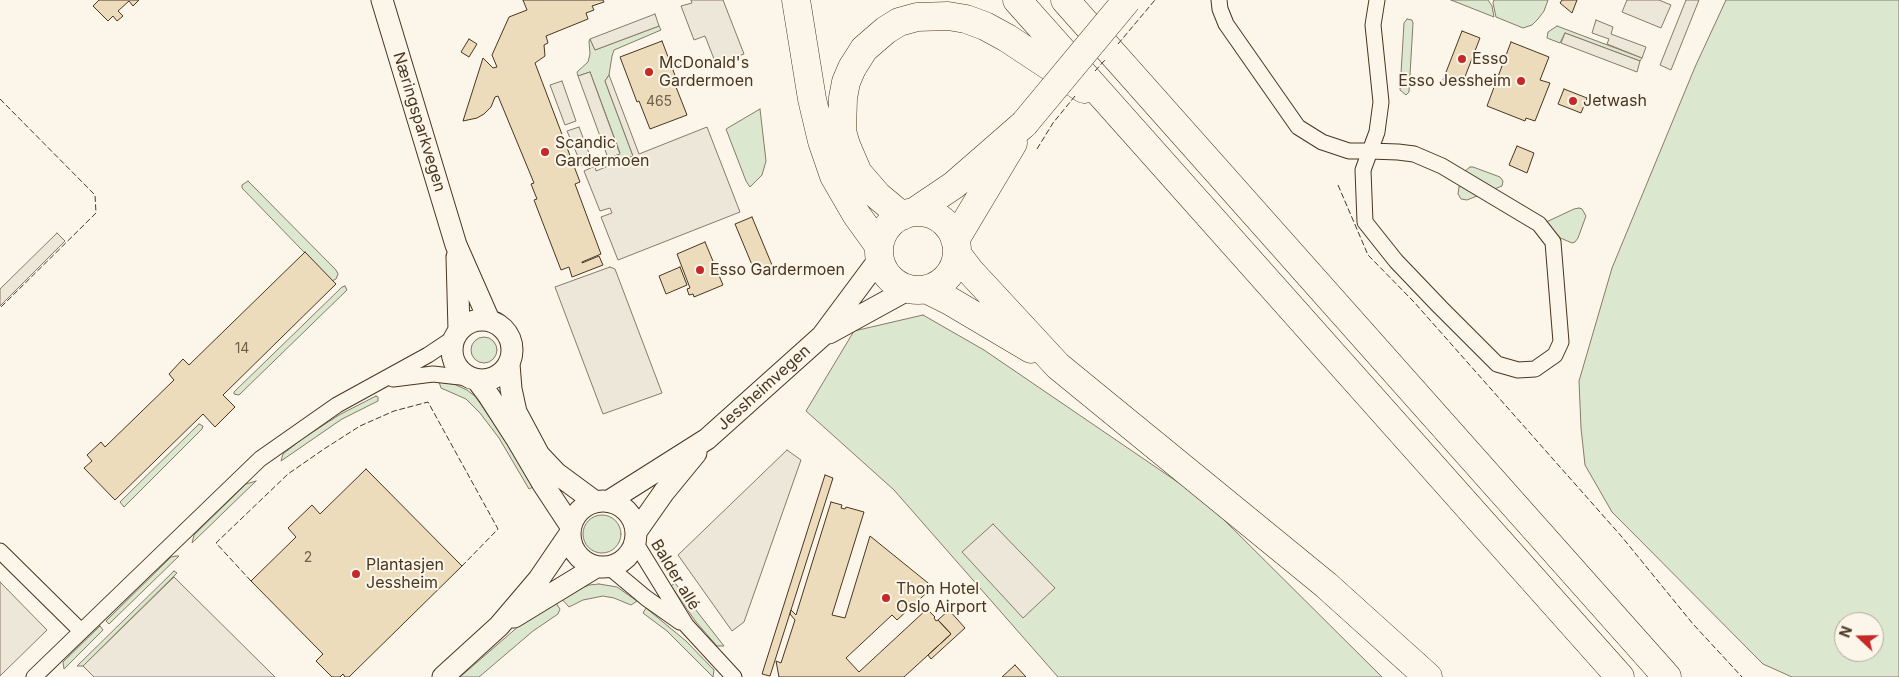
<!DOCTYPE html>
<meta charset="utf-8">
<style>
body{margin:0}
#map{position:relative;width:1899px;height:677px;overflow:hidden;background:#fbf6e9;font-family:Inter,sans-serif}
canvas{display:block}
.north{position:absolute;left:1834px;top:612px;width:50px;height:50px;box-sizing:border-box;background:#fbf6e9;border:1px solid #b4a999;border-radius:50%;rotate:291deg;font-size:14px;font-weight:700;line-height:20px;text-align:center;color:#4a3520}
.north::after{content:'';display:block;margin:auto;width:18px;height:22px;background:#c62828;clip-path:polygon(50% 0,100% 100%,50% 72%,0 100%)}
</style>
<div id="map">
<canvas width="1899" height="677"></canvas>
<div class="north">N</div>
</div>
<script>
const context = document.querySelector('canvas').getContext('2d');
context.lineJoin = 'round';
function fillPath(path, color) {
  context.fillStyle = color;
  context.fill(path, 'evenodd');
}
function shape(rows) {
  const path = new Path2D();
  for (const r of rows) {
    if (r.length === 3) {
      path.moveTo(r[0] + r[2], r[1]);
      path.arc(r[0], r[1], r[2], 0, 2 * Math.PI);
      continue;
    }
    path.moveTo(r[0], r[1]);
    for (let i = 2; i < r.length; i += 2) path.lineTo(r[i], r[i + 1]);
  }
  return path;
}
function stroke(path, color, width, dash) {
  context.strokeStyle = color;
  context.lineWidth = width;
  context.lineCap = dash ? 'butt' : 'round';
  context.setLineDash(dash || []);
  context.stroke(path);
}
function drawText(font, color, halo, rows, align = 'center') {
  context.font = font + ' Inter,sans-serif';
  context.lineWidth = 4;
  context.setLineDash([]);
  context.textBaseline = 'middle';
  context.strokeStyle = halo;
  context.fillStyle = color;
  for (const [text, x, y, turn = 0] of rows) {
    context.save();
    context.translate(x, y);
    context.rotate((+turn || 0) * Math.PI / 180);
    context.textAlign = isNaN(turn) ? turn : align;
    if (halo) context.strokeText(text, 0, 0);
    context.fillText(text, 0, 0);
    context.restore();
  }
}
const green = shape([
 [1451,0,1488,0,1492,6,1494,17,1451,0],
 [1494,0,1548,0,1544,11,1538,19,1532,25,1523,28,1496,17,1493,3,1494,0],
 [1726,0,1899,0,1899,677,1792,677,1763,664,1612,512,1585,465,1581,428,1579,381,1612,268,1695,67,1726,0],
 [1844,622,1874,622,1874,652,1844,652,1844,622],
 [1407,19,1412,20,1413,23,1409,92,1406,95,1400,90,1404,23,1407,19],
 [659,26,661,30,614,50,612,56,609,75,605,81,633,156,612,164,608,158,620,153,590,72,578,76,577,72,588,62,590,54,589,41,590,39,595,50,659,26],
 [1557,26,1642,58,1640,61,1565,33,1560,43,1547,38,1548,32,1557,26],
 [760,109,766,161,762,175,750,187,746,181,726,129,760,109],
 [1470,167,1473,167,1500,177,1503,181,1502,186,1467,200,1461,199,1458,194,1459,187,1465,171,1470,167],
 [248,181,336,270,338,274,336,279,332,281,242,188,242,185,248,181],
 [1579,208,1582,209,1586,216,1578,238,1575,242,1572,243,1542,230,1542,224,1574,209,1579,208],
 [345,286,347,290,239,395,234,394,234,392,342,287,345,286],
 [923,315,984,350,1204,500,1382,677,1058,677,894,490,806,411,854,331,923,315],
 [484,350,13],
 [439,382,454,384,467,390,476,397,535,486,529,489,499,438,480,413,466,399,441,388,439,382],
 [376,396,378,397,378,401,342,419,281,461,283,454,302,439,339,415,376,396],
 [199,424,203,426,202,429,124,507,120,502,199,424],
 [256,481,192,543,194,535,246,484,256,481],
 [602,534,19],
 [176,556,179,556,111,622,109,624,106,621,171,557,176,556],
 [174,571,177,573,83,666,77,666,174,571],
 [675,583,699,614,724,646,717,646,696,622,671,586,675,583],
 [599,584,617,587,637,601,631,605,614,598,603,596,583,600,569,607,560,597,589,585,599,584],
 [556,603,560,609,558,614,533,631,479,677,460,677,520,625,556,603],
 [646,608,686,641,714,670,713,677,667,631,643,613,646,608],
 [100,626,103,630,64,669,63,662,100,626]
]);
const parking = shape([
 [691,0,723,0,744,54,716,64,705,36,694,40,681,6,692,3,691,0],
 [1627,0,1659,0,1671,5,1661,28,1622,12,1627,0],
 [1686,0,1699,0,1671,70,1660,65,1686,0],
 [655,14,659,26,595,50,590,39,655,14],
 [1596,20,1613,27,1611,34,1646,47,1642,58,1607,44,1609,39,1592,33,1596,20],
 [1565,33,1640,61,1637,72,1561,43,1565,33],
 [590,72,620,154,608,158,578,76,590,72],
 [609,75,639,154,707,127,740,212,618,260,601,217,612,213,610,208,600,211,584,171,595,166,596,171,633,156,605,81,609,75],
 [562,81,576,121,565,125,550,85,562,81],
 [579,127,592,161,582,166,567,131,579,127],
 [57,233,65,241,0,306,0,289,57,233],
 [610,267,615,269,662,393,603,414,555,287,610,267],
 [787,450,801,460,744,622,732,631,678,555,787,450],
 [993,524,1055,588,1023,618,962,552,993,524],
 [174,577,275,677,94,677,83,666,174,577],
 [0,582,47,630,0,676,0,582]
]);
const building = shape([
 [99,0,139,0,133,6,129,1,118,11,123,16,117,21,113,16,108,21,93,6,99,0],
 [523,0,603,0,604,2,592,6,594,10,586,13,588,19,546,36,548,43,544,45,545,56,535,63,580,182,575,184,601,254,582,262,582,263,599,256,603,265,572,277,569,267,561,270,534,200,537,199,531,184,534,183,498,96,495,97,491,107,484,114,477,118,463,121,483,58,493,68,497,67,492,55,509,17,527,10,523,0],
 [1562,0,1577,0,1572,13,1560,3,1562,0],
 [1462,31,1480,38,1461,87,1443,80,1462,31],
 [469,39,477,44,469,57,461,52,469,39],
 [662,41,679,86,676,87,687,115,650,129,639,101,637,102,620,57,662,41],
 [1511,42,1549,57,1540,80,1550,83,1535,121,1526,118,1525,121,1487,106,1511,42],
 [1564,89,1587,98,1581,113,1558,104,1564,89],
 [1517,146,1534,153,1527,173,1509,165,1517,146],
 [752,217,772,265,755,272,735,224,752,217],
 [705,242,723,285,694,297,693,294,689,295,687,289,690,288,677,254,705,242],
 [305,252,336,284,223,395,235,407,215,427,203,414,115,500,84,468,92,461,87,455,101,442,105,447,174,380,169,374,183,359,189,365,305,252],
 [680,267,687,285,666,294,659,276,680,267],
 [366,469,462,566,349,677,345,677,343,674,340,677,332,677,316,661,323,654,251,581,296,537,288,528,312,505,320,514,366,469],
 [825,475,833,478,770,676,762,674,825,475],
 [831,502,842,505,841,508,845,509,846,507,864,512,832,615,845,618,870,536,933,587,897,620,892,615,846,658,859,672,927,609,935,617,934,618,936,621,938,620,951,634,904,677,779,677,776,661,781,663,795,620,790,614,791,610,796,615,831,502],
 [949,610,965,628,931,659,928,655,951,634,938,620,949,610],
 [1015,665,1026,677,1002,677,1015,665]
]);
const street = shape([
 [1219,0,1220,9,1226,24,1298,127,1322,142,1349,151,1370,151,1398,152,1414,154,1442,166,1539,224,1553,242,1561,342,1555,355,1535,369,1518,370,1497,364,1440,307,1396,261,1365,222,1363,170,1377,132,1381,102,1373,25,1377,0],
 [393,379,433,374,469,378],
 [635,542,686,625,734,677],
 [0,551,81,631],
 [609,567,646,598,680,622],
 [34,677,260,459,337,405,428,355,455,337]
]);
const secondary = shape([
 [382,0,456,245,489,320],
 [457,257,459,330],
 [482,350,30],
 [829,333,909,289],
 [509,364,511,389,516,412,539,455,556,473,594,501],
 [477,380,489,396,516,438,543,484,570,525],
 [603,534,33],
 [609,501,707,439,822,336,880,258],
 [636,532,664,492,696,453],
 [514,617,596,567],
 [443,677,499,626,539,579,569,535]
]);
const highway = shape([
 [796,0,812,99,822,141,834,176,856,214,879,246],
 [1017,0,1620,677],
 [1065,0,1667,677],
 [914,212,954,185,1024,124],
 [918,251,39],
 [902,216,878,196,858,173,846,145,842,131,843,98,846,82,852,68,864,49,886,30,899,22,917,17,948,16,966,19,985,26,1007,38,1084,89],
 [955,240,1013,143],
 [957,254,970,271,1058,366,1326,585,1428,677],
 [926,289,950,301,1031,349]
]);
const highwayBridge = shape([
 [1024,124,1127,0]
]);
const fence = shape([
 [1118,44,1155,0],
 [1095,71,1105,60],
 [0,99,95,195,96,213,0,308],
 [1037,149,1053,123,1075,96],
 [1338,185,1368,255,1414,302,1622,537,1693,624,1742,677],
 [251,581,216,543,288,474,324,449,360,426,394,411,428,402,498,529,462,566]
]);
const markers = [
 [1462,59,5,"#c62828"],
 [649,72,5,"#c62828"],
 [1521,81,5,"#c62828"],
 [1573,101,5,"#c62828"],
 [545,152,5,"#c62828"],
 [700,270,5,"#c62828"],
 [356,574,5,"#c62828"],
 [886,598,5,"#c62828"]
];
const numberNames = [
 ["465",659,102],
 ["14",242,349],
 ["2",308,558]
];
const poiNames = [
 ["Esso",1472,59],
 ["McDonald's",659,63],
 ["Gardermoen",659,81],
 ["Esso Jessheim",1511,81,"right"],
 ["Jetwash",1583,101],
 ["Scandic",555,143],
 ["Gardermoen",555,161],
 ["Esso Gardermoen",710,270],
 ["Plantasjen",366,565],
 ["Jessheim",366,583],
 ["Thon Hotel",896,589],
 ["Oslo Airport",896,607]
];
const streetNames = [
 ["Næringsparkvegen",419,122,73],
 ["Jessheimvegen",764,388,-42],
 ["Balder allé",675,575,59]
];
fillPath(green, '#dce7d0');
stroke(green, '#887966', 1);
fillPath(parking, '#ede7d9');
stroke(parking, '#887966', 1);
fillPath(building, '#ecdcbc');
stroke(building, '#4a3520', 1);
stroke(street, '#4a3520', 17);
stroke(secondary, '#4a3520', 23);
stroke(highway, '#4a3520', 29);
stroke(street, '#fbf6e9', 15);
stroke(secondary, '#fbf6e9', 21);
stroke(highway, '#fbf6e9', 28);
stroke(highwayBridge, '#4a3520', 29, []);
stroke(highwayBridge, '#fbf6e9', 28);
stroke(fence, '#4a3520', 1, [6, 2.5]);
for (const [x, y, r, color] of markers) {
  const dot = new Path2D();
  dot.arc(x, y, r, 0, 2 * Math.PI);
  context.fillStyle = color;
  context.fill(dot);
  stroke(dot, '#fbf6e9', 2);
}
drawText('14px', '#725f47', null, numberNames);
drawText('16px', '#4a3520', '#fbf6e9', poiNames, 'left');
drawText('16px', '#4a3520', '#fbf6e9', streetNames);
</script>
